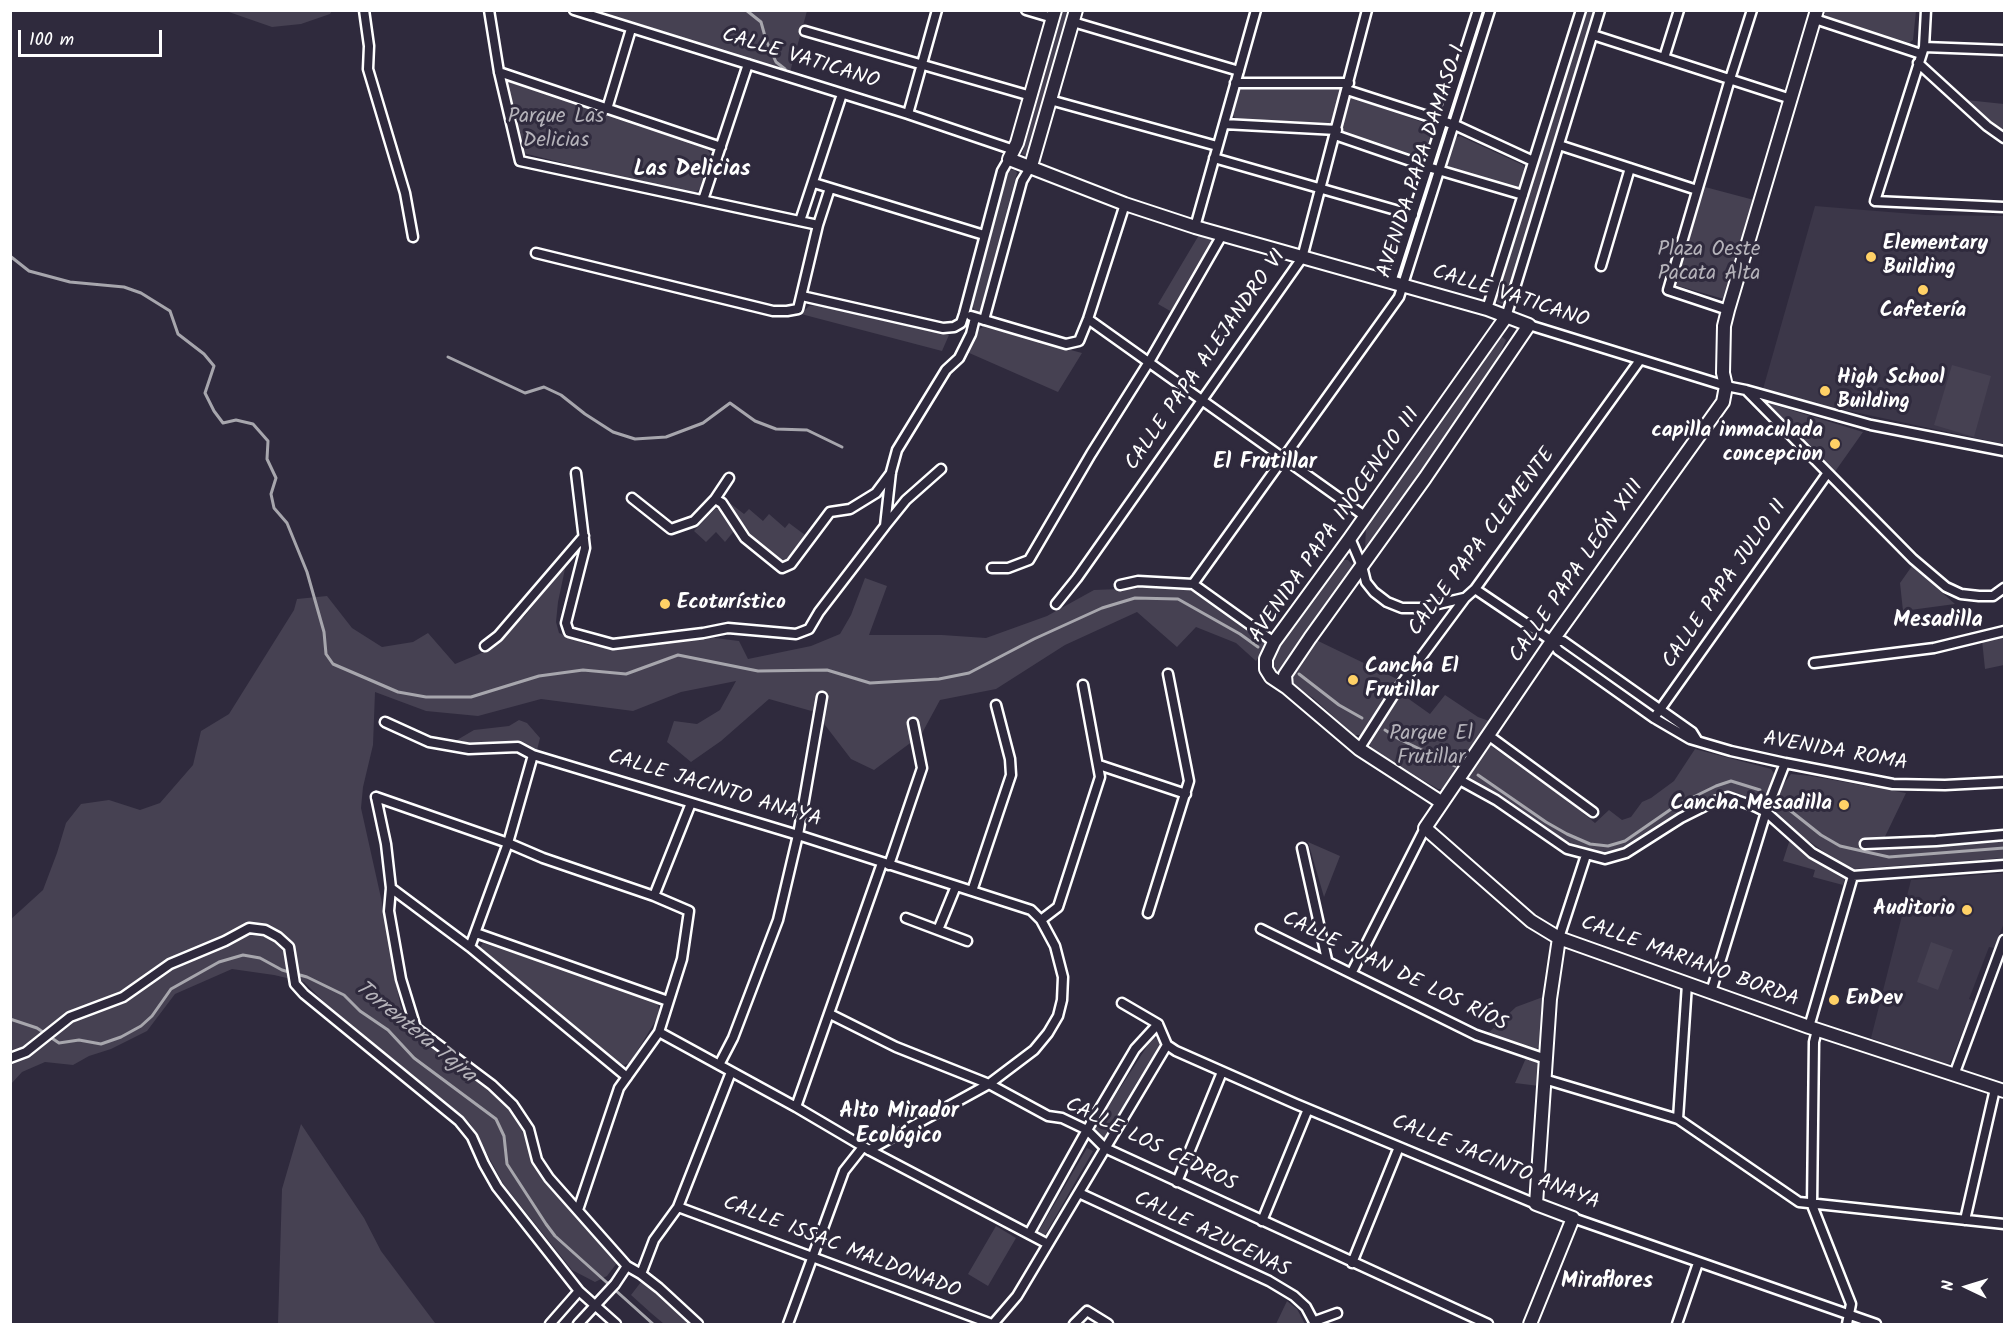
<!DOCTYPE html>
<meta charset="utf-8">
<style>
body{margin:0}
#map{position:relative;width:2015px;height:1335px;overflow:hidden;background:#2f2a3d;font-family:Kalam,sans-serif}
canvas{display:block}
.frame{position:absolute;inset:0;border:12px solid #fff;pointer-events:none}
.north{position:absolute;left:1937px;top:1257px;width:60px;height:60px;-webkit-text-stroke:4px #2f2a3d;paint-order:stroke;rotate:274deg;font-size:16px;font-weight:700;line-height:24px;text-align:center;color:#fff}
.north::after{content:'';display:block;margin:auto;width:21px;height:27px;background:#fff;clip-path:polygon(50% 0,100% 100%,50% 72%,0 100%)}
.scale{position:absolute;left:18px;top:30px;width:144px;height:27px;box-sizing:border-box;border:3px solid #fff;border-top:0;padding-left:8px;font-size:18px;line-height:21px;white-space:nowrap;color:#fff;-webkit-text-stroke:4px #2f2a3d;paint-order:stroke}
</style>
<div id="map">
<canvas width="2015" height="1335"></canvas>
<div class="frame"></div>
<div class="north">N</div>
<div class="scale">100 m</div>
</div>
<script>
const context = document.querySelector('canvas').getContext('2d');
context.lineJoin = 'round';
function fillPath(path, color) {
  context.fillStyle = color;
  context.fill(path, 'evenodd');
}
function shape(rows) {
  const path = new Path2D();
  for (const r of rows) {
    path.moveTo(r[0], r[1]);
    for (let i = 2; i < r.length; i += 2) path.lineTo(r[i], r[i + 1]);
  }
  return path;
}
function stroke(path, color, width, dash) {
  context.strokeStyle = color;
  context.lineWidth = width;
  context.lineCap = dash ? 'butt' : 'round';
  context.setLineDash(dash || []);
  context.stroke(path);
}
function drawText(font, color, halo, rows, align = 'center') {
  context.font = font + ' Kalam,sans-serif';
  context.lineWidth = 6;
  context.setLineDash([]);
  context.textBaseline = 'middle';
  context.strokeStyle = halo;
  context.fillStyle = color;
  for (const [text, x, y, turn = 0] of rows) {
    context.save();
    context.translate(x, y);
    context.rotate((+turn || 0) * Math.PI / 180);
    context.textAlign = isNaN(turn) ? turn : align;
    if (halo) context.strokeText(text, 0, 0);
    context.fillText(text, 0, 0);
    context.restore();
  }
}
const built = shape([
 [1815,206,1926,215,2004,216,2004,444,1812,403,1763,389],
 [2004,873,2004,923,1994,948,1989,947,1969,999,1975,1001,1950,1063,1945,1064,1871,1038,1911,880]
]);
const green = shape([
 [1586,10,1594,11,1506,301,1502,304,1497,302,1497,298],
 [226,11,332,11,330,14,301,24,272,27],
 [599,11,807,11,790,72],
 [1063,11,1071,11,1030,156,1022,154],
 [1823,11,1916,11,1913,40,1909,43,1906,42,1826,16],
 [506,81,705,147,710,153,710,157,701,188,694,193,684,193,523,153],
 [1243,88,1338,88,1341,92,1334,121,1328,124,1237,120,1231,113,1237,92],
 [1351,97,1433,126,1435,132,1427,156,1421,159,1345,133,1342,126,1348,101],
 [1966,100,2004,104,2004,131,1999,128],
 [1460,136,1523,165,1526,171,1519,189,1516,190,1449,168,1447,162,1455,138],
 [1009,170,1015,170,1017,173,980,311,976,313,972,305],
 [1705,187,1754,200,1724,299,1675,285],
 [1199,235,1208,237,1211,241,1211,247,1172,312,1158,304],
 [820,305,949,335,942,351,801,314,809,306],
 [984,327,992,329,1082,353,1058,392,967,352,977,330],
 [1501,336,1506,340,1494,366,1368,551,1365,550,1366,526,1496,340],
 [1952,365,1991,376,1974,437,1934,425],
 [1766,403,1768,403,1863,432,1834,473],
 [726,500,744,514,749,509,763,521,769,514,785,528,789,523,805,535,790,557,782,561,776,558,749,534],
 [715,509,721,509,734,531,725,542,716,532,706,542,694,531],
 [1343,560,1348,560,1354,566,1279,675,1270,667,1273,652],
 [566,564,558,602,556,622,559,633,588,645,609,648,707,637,739,641,748,659,811,646,840,634,851,615,865,578,887,586,869,635,942,635,986,638,1047,616,1094,590,1169,587,1194,590,1266,640,1266,646,1256,661,1236,643,1196,627,1177,647,1137,612,1065,645,996,689,940,700,921,735,874,770,851,759,815,712,769,699,721,741,691,762,667,742,674,721,697,724,720,710,736,681,681,692,633,711,541,699,478,716,426,711,375,692,373,745,363,787,361,808,383,907,400,1004,407,1022,416,1036,494,1093,517,1116,533,1162,545,1183,594,1234,617,1263,607,1276,595,1282,572,1270,504,1185,470,1123,324,1002,304,982,274,975,232,969,175,994,147,1031,111,1049,89,1056,73,1065,45,1062,22,1072,11,1084,10,920,43,890,57,853,66,823,81,804,109,800,140,810,160,803,193,765,201,731,229,714,294,610,297,599,327,596,352,628,382,647,413,642,428,633,455,664,491,649,514,620,524,617],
 [1912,566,1955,604,1903,611,1900,583],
 [2004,634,2004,665,1985,669,1982,640],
 [1314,639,1397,679,1362,735,1354,735,1313,698,1291,684,1289,677],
 [1399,692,1430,714,1445,695,1478,717,1489,721,1444,789,1438,789,1371,750,1370,742],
 [519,720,527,723,540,738,537,750,527,744,512,742,457,743,457,740,474,730,509,726],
 [1487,743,1566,799,1595,823,1609,810,1622,820,1631,817,1642,802,1651,798,1674,781,1695,749,1771,769,1775,775,1765,798,1759,802,1738,794,1721,792,1695,803,1626,848,1609,853,1595,853,1575,848,1553,835,1496,795,1463,777],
 [1791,774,1811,776,1906,793,1879,849,2004,840,2004,858,1854,869,1827,854,1792,829,1774,813,1780,796,1777,793],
 [1790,839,1805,853,1845,878,1843,885,1813,877,1815,870,1783,861],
 [1308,842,1340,856,1324,897],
 [1931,942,1953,950,1938,990,1917,982],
 [483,943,657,1001,659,1009,659,1015,630,1063,624,1065,619,1063,482,951,480,947],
 [1543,997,1541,1041,1540,1046,1535,1050,1486,1035,1516,1007],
 [1153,1037,1161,1040,1163,1045,1137,1082,1104,1140,1099,1138,1095,1127],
 [1526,1058,1539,1064,1539,1086,1515,1083],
 [301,1124,364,1218,381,1251,435,1323,432,1324,278,1324,282,1189],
 [1087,1148,1093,1151,1044,1237,1037,1234],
 [996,1226,1016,1238,988,1286,968,1274],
 [641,1282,646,1285,689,1324,664,1324,651,1313,631,1295],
 [1287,1301,1297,1309,1305,1324,1276,1324]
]);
const stream = shape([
 [746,10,761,22,766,40,776,62,785,69],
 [10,256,29,271,70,282,124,287,141,293,170,311,178,334,204,354,214,366,205,393,214,411,223,423,236,420,253,424,268,441,267,459,276,478,271,494,274,508,287,523,307,572,324,632,326,654,333,664,398,692,426,697,471,697,539,676,583,670,626,674,678,655,758,671,827,670,870,683,939,679,969,673,1034,639,1102,608,1135,598,1178,599,1240,634,1258,647],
 [448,357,525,393,544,387,561,395,585,414,613,432,635,439,666,437,703,423,730,403,755,421,776,429,807,430,842,447],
 [1299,674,1339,705,1362,718],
 [1385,730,1399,739,1455,766],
 [1478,775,1546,822,1567,834,1590,844,1608,846,1625,841,1677,805,1716,786,1731,781,1760,790],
 [1782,804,1821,835,1840,846,1889,857,2004,848],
 [10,1019,37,1028,59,1043,79,1040,101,1044,121,1037,141,1026,152,1016,171,989,219,962,243,955,260,958,282,970,307,977,344,995,360,1011,388,1030,414,1058,496,1119,504,1136,507,1164,546,1224,555,1236,653,1324]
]);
const street = shape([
 [364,10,369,46,368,69,405,193,413,237],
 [489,10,499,72,520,161,818,225],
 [574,10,908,114,1014,150],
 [1026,10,1053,18],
 [1926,10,1924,47,1875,201,2004,207],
 [1815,19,1921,54],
 [1073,22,1239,71],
 [805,31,1031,96],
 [1593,35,1791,99],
 [1924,47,2004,50],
 [1664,58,1679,10],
 [1918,63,1987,126,2004,138],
 [499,72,721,147],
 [1235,83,1349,83],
 [1347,90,1455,125,1533,161],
 [1050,100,1217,146],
 [607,109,631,29],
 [908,114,937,10],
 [1224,124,1337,130],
 [1335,135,1428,167,1523,195],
 [1559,145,1697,190],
 [1214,158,1413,215],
 [814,183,984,235],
 [703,200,748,64],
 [800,221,842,94],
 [1195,227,1256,10],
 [536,253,773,311,787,311,798,309,818,225,830,188],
 [1601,266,1630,168],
 [1391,282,1478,10],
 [802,296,943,328,954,327,961,323,964,314,1002,171,1009,159],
 [1487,309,1581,10],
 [1728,310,1668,290,1730,79,1752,10],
 [971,316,1066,344,1079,341,1088,319,1125,204],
 [1506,317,1600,10],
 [1088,319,1366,517],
 [984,320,1022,181,1031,166],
 [1529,325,1726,386,1746,390,1871,425,2004,451],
 [1747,391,1913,559,1946,587,1961,594,1979,596,1993,596,2004,588],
 [576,473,585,548,566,623,569,632,613,644,703,633,728,628,796,634,809,629,819,612,885,526,891,472,897,450,946,370,959,358,971,334,975,318],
 [632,498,671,529,694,521,715,499,729,478],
 [715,499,722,503,745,538,782,568,791,564,830,512,850,509,876,493,891,473],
 [885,526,906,500,941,469],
 [1350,538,1362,566,1366,582,1374,592,1387,602,1402,608,1421,608,1464,598],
 [992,568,1008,568,1029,560,1091,454,1149,362,1222,235],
 [1193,584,1399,297,1490,10],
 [1120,585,1138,581,1193,584,1274,642],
 [1475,589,1543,635,1552,641,1558,650,1654,718,1690,739,1731,751,1785,763,1893,784,1945,785,2004,782],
 [1056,604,1077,578,1302,258,1367,10],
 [1552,641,1563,641,1692,732,1697,740],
 [485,646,498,636,584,536],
 [1814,663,1934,648,2004,631],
 [1654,718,1827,474],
 [385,722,429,742,469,749,518,747,533,755,798,835,1031,910,1041,920,1055,946,1063,977,1062,1000,1058,1016,1048,1033,1034,1050,989,1084,869,1150],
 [1488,735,1593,812],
 [1359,749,1396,691,1465,598,1475,589,1640,360],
 [1099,765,1186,794],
 [1458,779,1496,800,1567,849,1605,859,1626,853,1681,818,1715,801,1728,797,1756,807,1766,812,1812,853,1853,876,2004,865],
 [376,797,508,843,543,858,654,896,689,911,682,959,659,1032,619,1088,578,1210],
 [376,797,386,844,391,888,389,911,401,979,416,1028,492,1085,513,1105,529,1129,537,1160,549,1178,627,1266,641,1274,659,1288,698,1324],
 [1865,844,1936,841,2004,835],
 [1302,848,1327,960],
 [889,865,922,768,913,723],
 [391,888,470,947,627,1077],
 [972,891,1011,775,1010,759,996,705],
 [654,896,691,803],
 [1148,913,1189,781,1168,674],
 [906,918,967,941],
 [1041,920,1058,907,1100,777,1083,685],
 [1261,929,1476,1035,1546,1059],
 [938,930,956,886],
 [476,933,668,1001],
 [1559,938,1586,855],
 [470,947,508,843,533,755],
 [1352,972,1425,828],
 [1711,992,1766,812,1785,763],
 [1122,1003,1158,1024,1167,1045,1176,1051,1296,1104,1536,1204],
 [830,1014,896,1047,989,1084,1048,1116,1062,1118,1087,1130,1105,1148,1488,1324],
 [1809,1027,1853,876],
 [1817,1030,1814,1042,1812,1205,1851,1304,1847,1324],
 [659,1032,796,1107,869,1150,1048,1244],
 [10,1058,26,1052,70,1017,123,997,170,964,225,941,249,928,265,930,278,937,289,947,295,984,304,994,459,1121,472,1137,484,1164,497,1187,579,1291,616,1324],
 [719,1065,733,1038,778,920,798,835,822,697],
 [1954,1075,2004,940],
 [1544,1079,1678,1119,1799,1202,2004,1224],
 [796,1107,882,863],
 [1678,1119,1687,984],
 [1177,1182,1222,1072],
 [1079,1193,1269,1281,1294,1296,1306,1307,1315,1324],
 [678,1207,992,1324],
 [1573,1218,1876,1324],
 [1965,1220,1995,1089],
 [1262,1221,1308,1109],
 [1029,1234,1087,1130,1135,1049,1158,1024],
 [1352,1263,1399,1147],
 [641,1274,654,1240,678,1207,731,1072],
 [1315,1321,1337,1313],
 [550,1324,579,1291],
 [578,1324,615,1284,627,1266],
 [788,1324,844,1171,863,1147],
 [993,1324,1017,1296,1167,1045],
 [1074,1324,1087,1311,1108,1324],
 [1677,1324,1698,1263]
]);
const secondary = shape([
 [1055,10,1017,143,1009,159,1125,204,1195,227,1487,309,1529,325,1425,478,1310,638,1285,675,1286,687],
 [1817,10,1728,310,1724,326,1723,373,1726,386,1723,402,1552,641,1425,828,1531,921,1559,938,1809,1027,2004,1091],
 [1031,166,1076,10],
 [1441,802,1359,749,1286,687,1271,677,1266,669,1266,659,1274,642,1350,538,1506,317],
 [1530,1324,1573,1218,1536,1204,1550,999,1559,938]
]);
const markers = [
 [1871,257,6,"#ffd166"],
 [1923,290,6,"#ffd166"],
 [1825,391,6,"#ffd166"],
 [1835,444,6,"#ffd166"],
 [665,604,6,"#ffd166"],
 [1353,680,6,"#ffd166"],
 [1844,805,6,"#ffd166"],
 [1967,910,6,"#ffd166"],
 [1834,1000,6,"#ffd166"]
];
const streetNames = [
 ["CALLE VATICANO",800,60,17],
 ["AVENIDA PAPA DAMASO I",1423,162,-72],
 ["CALLE VATICANO",1510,298,18],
 ["CALLE PAPA ALEJANDRO VI",1207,361,-55],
 ["AVENIDA PAPA INOCENCIO III",1336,526,-55],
 ["CALLE PAPA CLEMENTE",1483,543,-53],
 ["CALLE PAPA LEÓN XIII",1578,572,-55],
 ["CALLE PAPA JULIO II",1726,585,-55],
 ["AVENIDA ROMA",1835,753,10],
 ["CALLE JACINTO ANAYA",714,790,17],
 ["CALLE MARIANO BORDA",1689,963,20],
 ["CALLE JUAN DE LOS RÍOS",1394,973,26],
 ["CALLE LOS CEDROS",1150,1146,26],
 ["CALLE JACINTO ANAYA",1495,1164,22],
 ["CALLE AZUCENAS",1211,1236,26],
 ["CALLE ISSAC MALDONADO",841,1249,21]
];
const parkNames = [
 ["Parque Las",556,118],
 ["Delicias",556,142],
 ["Plaza Oeste",1709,251],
 ["Pacata Alta",1709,275],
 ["Parque El",1431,735],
 ["Frutillar",1431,759]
];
const poiNames = [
 ["Elementary",1883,245],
 ["Building",1883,269],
 ["Cafetería",1923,312,"center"],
 ["High School",1837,379],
 ["Building",1837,403],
 ["capilla inmaculada",1823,432,"right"],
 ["concepcion",1823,456,"right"],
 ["Ecoturístico",677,604],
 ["Cancha El",1365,668],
 ["Frutillar",1365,692],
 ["Cancha Mesadilla",1832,805,"right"],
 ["Auditorio",1955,910,"right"],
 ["EnDev",1846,1000]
];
const neighbourhoodNames = [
 ["Las Delicias",692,171],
 ["El Frutillar",1265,464],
 ["Mesadilla",1938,622],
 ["Alto Mirador",899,1113],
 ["Ecológico",899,1138],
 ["Miraflores",1607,1283]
];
const waterNames = [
 ["Torrentera Tajra",414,1033,39]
];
fillPath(built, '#3c3749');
fillPath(green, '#464152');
stroke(stream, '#a7a6ad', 3);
stroke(street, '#fff', 13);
stroke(secondary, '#fff', 16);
stroke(street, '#2f2a3d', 8);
stroke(secondary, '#2f2a3d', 12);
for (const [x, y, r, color] of markers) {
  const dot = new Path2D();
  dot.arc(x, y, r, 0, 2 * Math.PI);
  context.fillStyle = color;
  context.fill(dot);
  stroke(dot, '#2f2a3d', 2);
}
drawText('21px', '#fff', '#2f2a3d', streetNames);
drawText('21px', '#b5b3ba', '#2f2a3d', parkNames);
drawText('bold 21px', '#fff', '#2f2a3d', poiNames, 'left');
drawText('bold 22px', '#fff', '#2f2a3d', neighbourhoodNames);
drawText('italic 22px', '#b6b4bb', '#2f2a3d', waterNames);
</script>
